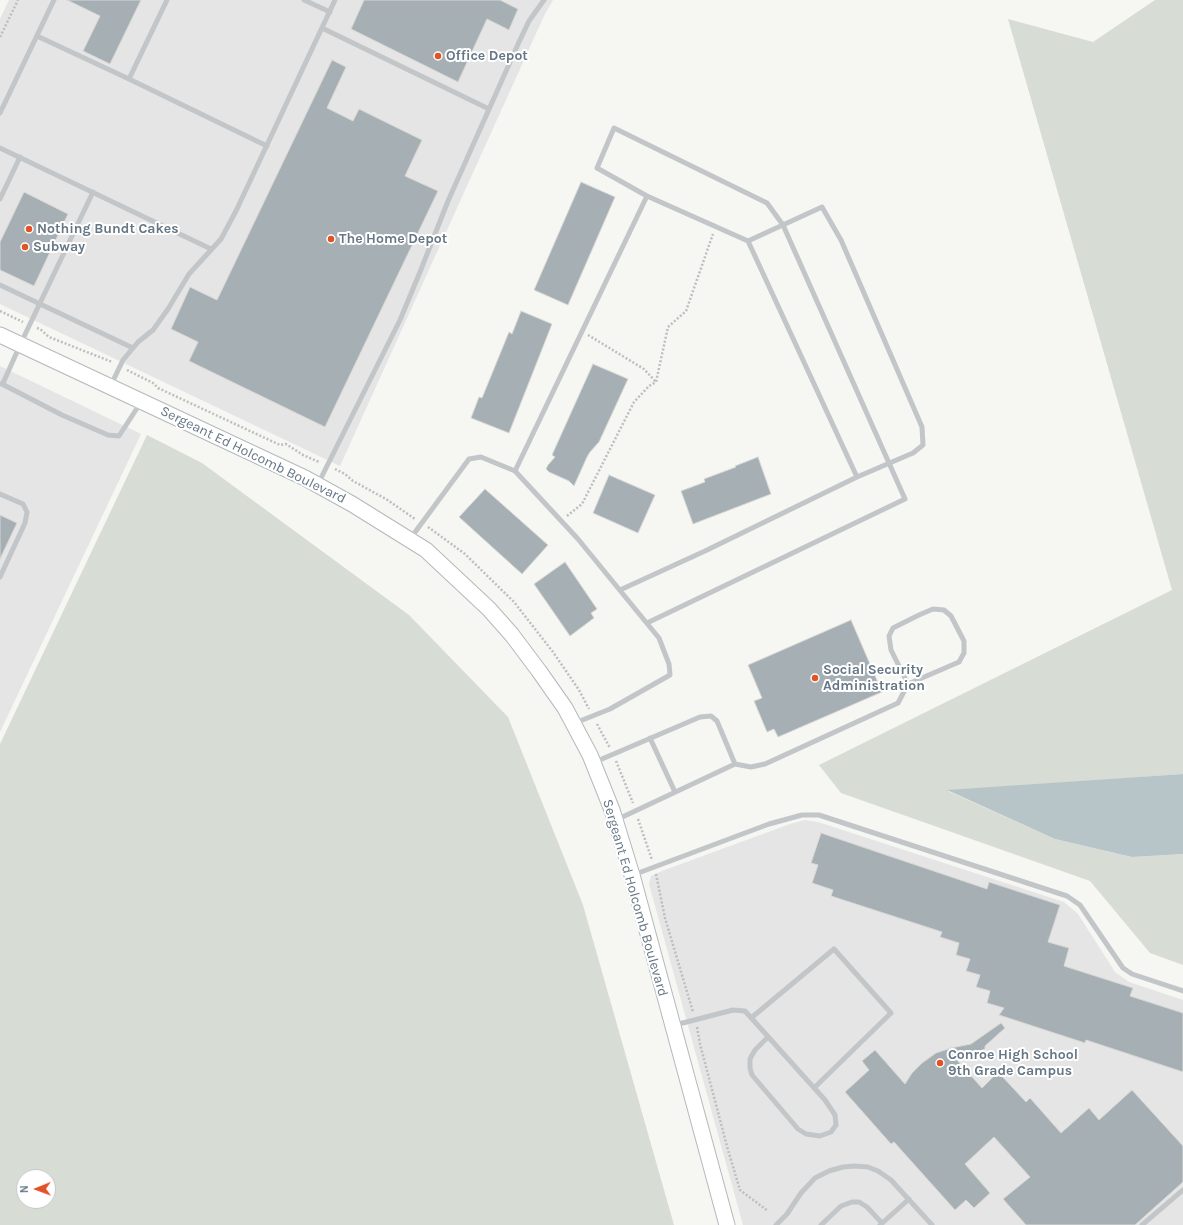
<!DOCTYPE html>
<style>
body{margin:0}
#map{position:relative;width:1183px;height:1225px;overflow:hidden;background:#f6f6f3;font-family:Karla,sans-serif}
canvas{display:block}
.north{position:absolute;left:16px;top:1169px;width:40px;height:40px;box-sizing:border-box;background:#fff;border:1px solid #c1c8ce;border-radius:50%;rotate:269deg;font-size:11px;font-weight:700;line-height:16px;text-align:center;color:#657684}
.north::after{content:'';display:block;margin:auto;width:14px;height:18px;background:#e25227;clip-path:polygon(50% 0,100% 100%,50% 72%,0 100%)}
</style>
<div id="map">
<canvas width="1183" height="1225"></canvas>
<div class="north">N</div>
</div>
<script>
const context = document.querySelector('canvas').getContext('2d');
context.lineJoin = 'round';
function fillPath(path, color) {
  context.fillStyle = color;
  context.fill(path, 'evenodd');
}
function shape(rows) {
  const path = new Path2D();
  for (const r of rows) {
    path.moveTo(r[0], r[1]);
    for (let i = 2; i < r.length; i += 2) path.lineTo(r[i], r[i + 1]);
  }
  return path;
}
function stroke(path, color, width, dash) {
  context.strokeStyle = color;
  context.lineWidth = width;
  context.lineCap = dash ? 'butt' : 'round';
  context.setLineDash(dash || []);
  context.stroke(path);
}
function drawText(font, color, halo, rows, align = 'center') {
  context.font = font + ' Karla,sans-serif';
  context.lineWidth = 4;
  context.setLineDash([]);
  context.textBaseline = 'middle';
  context.strokeStyle = halo;
  context.fillStyle = color;
  for (const [text, x, y, turn = 0] of rows) {
    context.save();
    context.translate(x, y);
    context.rotate((+turn || 0) * Math.PI / 180);
    context.textAlign = isNaN(turn) ? turn : align;
    if (halo) context.strokeText(text, 0, 0);
    context.fillText(text, 0, 0);
    context.restore();
  }
}
const built = shape([
 [9,0,553,0,544,16,340,466,0,304,0,19],
 [0,366,141,434,0,732],
 [805,820,818,822,1064,902,1078,914,1115,972,1129,982,1183,1000,1183,1225,743,1225,649,884,651,876,662,871,790,824]
]);
const green = shape([
 [1155,0,1183,0,1183,774,948,791,1055,839,1132,857,1183,854,1183,965,1150,953,1090,881,841,793,819,765,1172,590,1008,19,1093,42],
 [147,435,202,463,409,615,508,717,583,905,674,1225,0,1225,0,744],
 [24,1177,48,1177,48,1201,24,1201]
]);
const water = shape([
 [1183,774,1183,854,1132,857,1055,839,947,790]
]);
const building = shape([
 [67,0,141,0,110,64,83,51,100,16,67,0],
 [364,0,500,0,518,9,509,30,487,19,458,82,351,29,364,0],
 [332,60,346,67,327,108,353,121,359,109,422,140,405,176,438,191,325,427,189,361,198,342,171,329,190,287,217,300,332,60],
 [581,182,615,197,568,305,534,290,581,182],
 [24,192,68,214,34,286,0,270,0,242,24,192],
 [521,311,552,324,509,433,471,418,479,397,482,398,509,332,512,334,521,311],
 [593,364,628,379,599,442,590,452,587,457,574,486,569,481,549,472,546,469,548,465,555,457,552,455,593,364],
 [758,457,771,494,693,524,681,491,705,482,704,479,736,467,735,466,758,457],
 [609,475,655,495,638,533,593,513,609,475],
 [485,489,548,545,522,574,459,517,485,489],
 [0,515,17,523,0,559,0,515],
 [565,562,597,609,591,613,594,618,570,636,534,584,565,562],
 [851,620,882,692,778,737,774,729,767,732,754,701,762,698,748,665,851,620],
 [821,833,987,889,989,882,1060,905,1048,942,1069,948,1064,966,1133,988,1130,996,1183,1013,1183,1072,1086,1040,1085,1043,999,1015,1004,1008,987,1003,990,991,976,987,980,975,966,971,970,959,956,955,959,943,940,937,942,932,831,896,833,890,812,883,818,865,811,863,821,833],
 [1001,1023,1005,1028,985,1046,985,1049,973,1053,964,1057,963,1056,955,1058,982,1088,998,1072,1026,1102,1030,1098,1061,1133,1089,1108,1099,1120,1132,1090,1183,1146,1183,1182,1135,1225,1026,1225,1003,1199,1030,1177,994,1137,965,1164,990,1193,974,1208,966,1200,955,1210,894,1142,891,1144,845,1092,869,1070,862,1061,875,1050,905,1084,912,1073,922,1063,936,1053,951,1048,971,1044,1001,1023]
]);
const path = shape([
 [0,37,18,0],
 [0,311,23,322],
 [37,328,40,329,49,337,112,362],
 [588,335,644,369,656,382],
 [127,370,153,383,158,388,280,445,286,444,303,455,319,462],
 [335,469,345,474,353,481,386,499,415,519],
 [567,516,582,504,634,402,649,386,656,382,668,327,686,311,713,234],
 [428,527,465,554,514,602,553,652,579,690,589,709],
 [597,724,610,748],
 [616,761,633,803],
 [638,819,652,860],
 [656,874,665,918,693,1012],
 [697,1027,700,1044,728,1150,740,1190,768,1211]
]);
const lane = shape([
 [167,0,129,79,267,146],
 [304,0,330,12],
 [322,28,489,109],
 [37,36,129,79],
 [0,113,54,0],
 [0,148,211,249],
 [0,199,20,157],
 [748,241,822,207,841,240,922,427,923,445,913,453,857,477],
 [0,285,133,348],
 [0,384,2,384,4,381,20,345,93,192],
 [2,384,62,415,108,435,119,436,141,402],
 [111,385,123,360,138,342,153,330,168,309,189,274,221,239,236,211,335,0],
 [515,471,647,196,597,168,614,128,767,203,783,225,905,499,647,623],
 [318,484,400,320,420,272,448,201,519,42,529,21,544,0],
 [0,494,23,504,27,512,25,523,0,577],
 [410,539,469,459,481,457,515,471,578,539,636,610,659,638,669,664,670,675,610,709,575,723],
 [620,590,705,551,857,477,748,241,647,196],
 [650,738,675,792],
 [595,762,700,717,711,716,717,721,735,764,616,820],
 [735,764,751,767,765,764,898,703,908,684,959,662,964,653,964,641,951,616,944,610,933,609,919,615,893,628,889,636,891,650,908,684],
 [633,875,769,824,802,815,819,815,1067,896,1080,905,1123,968,1132,974,1183,991],
 [751,1018,834,949,891,1013,814,1088],
 [675,1025,733,1010,745,1011,825,1100,835,1115,836,1125,831,1132,820,1136,806,1134,798,1129,752,1075,750,1068,750,1059,755,1050,768,1037],
 [776,1225,787,1214,801,1193,815,1178,829,1171,843,1167,854,1166,868,1167,878,1171,891,1180,932,1225],
 [821,1225,841,1206,852,1202,859,1202,867,1207,882,1223],
 [880,1225,909,1199],
 [1142,1225,1183,1190]
]);
const secondary = shape([
 [0,335,305,478,352,504,426,550,489,609,512,635,539,671,565,708,590,755,612,810,632,875,727,1225]
]);
const markers = [
 [438,56,4,"#e25227"],
 [29,229,4,"#e25227"],
 [331,239,4,"#e25227"],
 [25,247,4,"#e25227"],
 [815,678,4,"#e25227"],
 [940,1063,4,"#e25227"]
];
const poiNames = [
 ["Office Depot",446,56],
 ["Nothing Bundt Cakes",37,229],
 ["The Home Depot",339,239],
 ["Subway",33,247],
 ["Social Security",823,670],
 ["Administration",823,686],
 ["Conroe High School",948,1055],
 ["9th Grade Campus",948,1071]
];
const streetNames = [
 ["Sergeant Ed Holcomb Boulevard",253,455,26],
 ["Sergeant Ed Holcomb Boulevard",635,898,74]
];
fillPath(built, '#e4e5e4');
fillPath(green, '#d7ddd4');
fillPath(water, '#b7c4c8');
fillPath(building, '#a6afb4');
stroke(building, '#d8d8d5', 1);
stroke(secondary, '#b4b9be', 17);
stroke(path, '#bcbec0', 2.5, [2, 2]);
stroke(lane, '#c2c6c9', 5);
stroke(secondary, '#fff', 15);
for (const [x, y, r, color] of markers) {
  const dot = new Path2D();
  dot.arc(x, y, r, 0, 2 * Math.PI);
  context.fillStyle = color;
  context.fill(dot);
  stroke(dot, '#fff', 1.5);
}
drawText('bold 14px', '#657684', '#fff', poiNames, 'left');
drawText('14px', '#657684', '#fff', streetNames);
</script>
